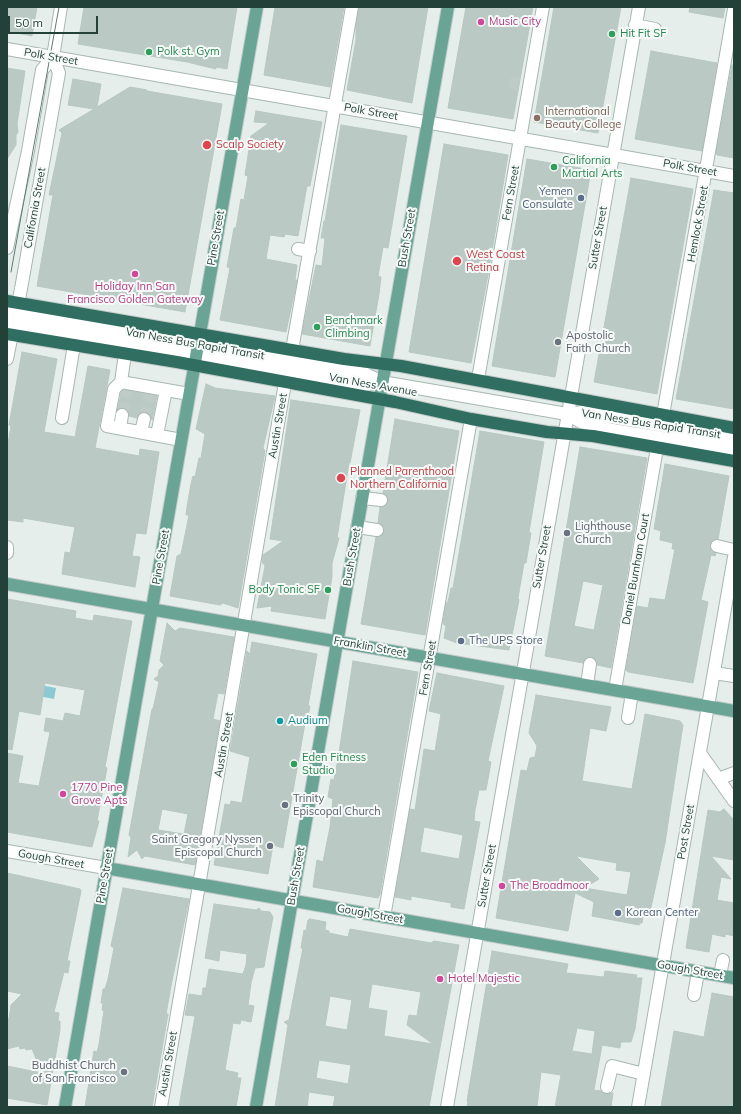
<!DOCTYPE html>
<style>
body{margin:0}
#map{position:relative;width:741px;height:1114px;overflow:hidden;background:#e5eeea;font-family:Mulish,sans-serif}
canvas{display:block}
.frame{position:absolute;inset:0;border:8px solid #234139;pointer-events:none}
.scale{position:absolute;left:8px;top:16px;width:90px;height:18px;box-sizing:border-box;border:2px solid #234139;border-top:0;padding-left:5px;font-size:12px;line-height:14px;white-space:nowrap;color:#234139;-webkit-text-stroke:3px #f6faf8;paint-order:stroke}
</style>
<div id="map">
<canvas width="741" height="1114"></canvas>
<div class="frame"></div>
<div class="scale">50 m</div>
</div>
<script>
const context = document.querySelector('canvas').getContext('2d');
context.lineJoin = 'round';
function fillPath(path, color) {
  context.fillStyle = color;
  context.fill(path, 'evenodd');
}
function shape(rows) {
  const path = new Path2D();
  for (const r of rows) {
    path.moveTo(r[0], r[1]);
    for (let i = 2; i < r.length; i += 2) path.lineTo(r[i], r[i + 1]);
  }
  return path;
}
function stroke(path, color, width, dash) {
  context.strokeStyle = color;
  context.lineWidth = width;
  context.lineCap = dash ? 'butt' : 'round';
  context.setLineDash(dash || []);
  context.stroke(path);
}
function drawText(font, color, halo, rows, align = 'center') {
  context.font = font + ' Mulish,sans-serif';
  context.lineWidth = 4;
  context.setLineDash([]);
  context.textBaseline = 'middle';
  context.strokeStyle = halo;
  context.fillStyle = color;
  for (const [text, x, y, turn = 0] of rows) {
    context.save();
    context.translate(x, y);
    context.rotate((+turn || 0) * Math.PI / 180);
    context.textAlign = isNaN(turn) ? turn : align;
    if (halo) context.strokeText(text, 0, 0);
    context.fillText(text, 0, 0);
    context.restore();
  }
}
const water = shape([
 [35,684,56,688,54,699,33,695]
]);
const building = shape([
 [7,7,37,7,32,36,7,31,7,7],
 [84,7,237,7,227,69,216,67,216,69,187,62,78,44,84,7],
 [275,7,344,7,330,87,264,75,275,7],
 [359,7,428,7,412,103,347,90,356,40,356,27,359,7],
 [466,7,533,7,513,119,448,108,466,7],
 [554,7,621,7,598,133,534,122,554,7],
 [690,7,725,7,723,18,689,12,690,7],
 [651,51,717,63,702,151,635,139,651,51],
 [732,65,734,66,734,158,717,155,716,153,732,65],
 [7,68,25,71,17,124,18,132,16,135,16,145,7,159,7,68],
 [73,79,101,84,97,107,130,87,147,90,147,91,222,104,185,312,37,286,53,195,49,195,62,133,59,130,94,109,68,105,73,79],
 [256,111,322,122,310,186,307,186,298,236,285,234,284,237,270,235,266,259,297,265,295,280,297,280,286,332,220,320,230,268,227,267,234,228,236,228,241,199,244,200,248,176,245,175,251,136,269,123,254,122,256,111],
 [341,125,407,136,388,248,383,247,378,276,381,277,379,294,370,346,302,334,316,265,322,266,325,238,321,238,324,221,325,221,341,125],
 [444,144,508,155,488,275,471,363,409,352,444,144],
 [527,159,591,170,555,377,492,366,527,159],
 [631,178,693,189,657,394,594,382,631,178],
 [714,190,734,193,734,409,676,399,714,190],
 [22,352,57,359,44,432,75,437,88,366,110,370,95,448,139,456,140,449,159,452,146,534,136,533,132,556,140,557,135,587,62,574,65,552,70,553,75,527,23,518,23,522,7,520,7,450,11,426,9,425,22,352],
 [206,384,215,388,275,396,263,448,265,451,238,608,223,603,220,605,170,596,177,556,181,554,185,535,189,515,186,515,187,507,191,484,193,476,195,477,199,458,201,458,205,434,196,429,206,384],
 [124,390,157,396,152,420,149,414,146,412,141,412,137,418,129,416,126,409,118,409,121,393,124,390],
 [291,400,360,410,350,463,349,463,337,538,339,538,332,563,332,577,325,619,271,611,272,606,257,608,265,566,262,562,263,555,283,541,270,539,291,400],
 [395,419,459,431,425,635,361,624,376,537,380,537,384,531,384,527,378,523,380,507,384,507,388,501,388,497,383,493,395,419],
 [480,431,544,442,529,532,531,533,526,563,524,563,518,598,519,600,509,650,457,643,444,638,446,626,443,624,446,603,448,602,451,588,453,588,480,431],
 [580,447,647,458,611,668,597,665,597,661,591,657,587,657,583,663,545,656,580,447],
 [583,581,603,585,594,630,574,626,583,581],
 [665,464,729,476,718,539,712,541,710,545,712,551,716,553,715,556,711,555,701,600,708,602,693,683,628,672,626,670,637,606,648,608,650,598,665,600,675,549,672,549,673,543,660,540,661,531,654,529,665,464],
 [7,599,76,611,75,618,93,621,94,615,132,621,105,767,107,768,97,821,99,821,92,847,7,832,7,753,23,756,18,783,39,786,50,732,44,731,46,718,63,721,65,713,80,716,85,690,45,683,40,715,19,711,12,750,7,749,7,599],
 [167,623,175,631,180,628,234,637,224,694,218,693,213,719,220,721,195,865,145,856,142,859,137,850,128,857,131,838,129,835,152,709,153,709,159,682,154,679,158,676,159,670,164,665,160,661,167,623],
 [162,809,188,814,184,834,158,830,162,809],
 [252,642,317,654,308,706,310,706,307,723,305,723,283,848,273,845,268,874,214,865,225,804,230,805,231,801,242,803,250,757,230,751,247,651,250,654,252,642],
 [353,661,418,672,380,894,378,898,313,887,317,860,323,862,330,827,333,799,328,797,331,779,334,780,338,759,353,661],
 [437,673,504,686,488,761,491,762,486,790,479,790,475,810,474,821,480,822,464,909,451,907,451,903,411,896,411,900,395,897,410,809,415,810,424,749,435,751,441,714,429,711,437,673],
 [424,827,463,835,459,859,420,852,424,827],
 [536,695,611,707,606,731,590,728,582,781,632,789,645,714,680,721,683,725,665,843,650,912,644,911,642,923,640,923,639,925,592,916,594,902,575,893,568,931,496,918,521,770,527,771,530,758,535,757,537,746,529,733,536,695],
 [576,856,617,863,616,870,631,872,627,895,584,888,599,879,576,856],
 [724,809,733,819,734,823,734,860,711,856,731,879,721,877,717,900,734,903,734,936,725,934,725,937,712,934,709,952,686,948,708,810,720,812,724,809],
 [7,873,80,889,81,891,67,961,70,961,68,973,64,972,54,1012,59,1013,58,1021,60,1021,60,1030,47,1105,7,1098,7,1066,42,1073,32,1049,26,1050,25,1048,20,1049,19,1046,7,1049,7,1019,9,1019,11,1005,22,994,7,991,7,873],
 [123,888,189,899,171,986,166,1014,168,1014,152,1107,85,1107,94,1051,97,1052,99,1044,104,1011,102,1010,103,1003,101,1003,103,989,105,989,108,979,114,948,111,946,123,888],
 [214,904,256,910,259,908,261,911,270,912,273,917,266,955,264,967,255,968,251,983,248,1005,254,1006,251,1022,241,1020,240,1024,233,1023,225,1070,238,1073,237,1078,241,1078,236,1107,179,1107,195,1016,185,1015,189,994,202,996,203,988,206,988,209,969,243,974,246,965,247,954,233,952,220,950,219,961,205,958,214,904],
 [310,919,326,922,325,930,329,931,329,933,348,937,350,929,431,943,434,941,459,945,429,1107,333,1107,335,1096,309,1092,307,1107,275,1107,288,1025,284,1022,289,1020,303,948,301,948,304,930,306,931,308,920,310,919],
 [372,984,421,992,417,1016,409,1015,407,1025,433,1044,384,1036,387,1011,368,1008,372,984],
 [330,996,352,1000,347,1030,325,1026,330,996],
 [319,1060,351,1065,348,1084,316,1078,319,1060],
 [492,951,568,964,566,973,604,977,605,971,637,975,636,978,642,978,635,1029,631,1042,621,1042,620,1048,602,1045,594,1090,601,1091,606,1094,613,1093,611,1107,555,1107,561,1075,541,1072,537,1107,467,1107,468,1101,467,1101,492,951],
 [577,1028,595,1031,592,1054,572,1051,577,1028],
 [712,993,734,997,734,1107,661,1107,674,1031,704,1037,712,993]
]);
const minorTunnel = shape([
 [510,83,519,84],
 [122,415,127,390],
 [144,419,149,394]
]);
const minor = shape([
 [635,25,655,29],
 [7,49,734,176],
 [7,248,28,151,42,70,53,57,61,7],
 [298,249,310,251],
 [7,311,366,374,382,382,475,398,567,414,583,412,734,438],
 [7,323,364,385,382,382],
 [292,350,352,7],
 [125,354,121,382,189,394],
 [7,359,21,289,59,73,53,57],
 [478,379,543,7],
 [121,382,114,389,107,426,181,440],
 [567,414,581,422,613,430,734,450],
 [663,415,734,9],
 [62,418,74,345],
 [120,428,122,415],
 [141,432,144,419],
 [157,435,166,390],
 [362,498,381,500],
 [357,527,377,530],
 [717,546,734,550],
 [7,547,7,553],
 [714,673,734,676],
 [587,685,590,664],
 [615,690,657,448],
 [628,718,632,693],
 [700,753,734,801],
 [718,779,734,773],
 [7,851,106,868],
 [384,917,471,419],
 [720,975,723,960],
 [694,995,698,972],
 [607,1087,612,1066,644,1074],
 [161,1107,285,383],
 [447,1107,639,7],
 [638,1107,734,557]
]);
const major = shape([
 [7,584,734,711],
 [106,868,734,978],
 [65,1107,257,7],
 [256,1107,448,7]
]);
const highway = shape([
 [7,301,344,359,401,366,734,428],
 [7,334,177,362,395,402,471,419,547,432,593,436,734,461]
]);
const tram = shape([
 [11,272,59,7]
]);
const markers = [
 [481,22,4,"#d1479c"],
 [612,34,4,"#2e9e5b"],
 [149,52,4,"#2e9e5b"],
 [537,118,4,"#8d6e63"],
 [207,145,5,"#e0444e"],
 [554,167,4,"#2e9e5b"],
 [581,198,4,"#5c6f8a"],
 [457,261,5,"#e0444e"],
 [135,274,4,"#d1479c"],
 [317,327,4,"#2e9e5b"],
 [558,342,4,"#6b7280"],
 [341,478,5,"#e0444e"],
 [567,533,4,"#6b7280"],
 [328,590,4,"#2e9e5b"],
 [461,641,4,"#5c6f8a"],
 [280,721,4,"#0f9aa8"],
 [294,764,4,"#2e9e5b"],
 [63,794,4,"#d1479c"],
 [285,805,4,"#6b7280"],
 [270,846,4,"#6b7280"],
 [502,886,4,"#d1479c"],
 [618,913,4,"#5c6f8a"],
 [440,979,4,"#d1479c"],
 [124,1072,4,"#6b7280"]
];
const hotelNames = [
 ["Music City",489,22],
 ["Holiday Inn San",135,287,"center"],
 ["Francisco Golden Gateway",135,300,"center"],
 ["1770 Pine",71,788],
 ["Grove Apts",71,801],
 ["The Broadmoor",510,886],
 ["Hotel Majestic",448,979]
];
const leisureNames = [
 ["Hit Fit SF",620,34],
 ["Polk st. Gym",157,52],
 ["California",562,161],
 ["Martial Arts",562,174],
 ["Benchmark",325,321],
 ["Climbing",325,334],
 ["Body Tonic SF",320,590,"right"],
 ["Eden Fitness",302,758],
 ["Studio",302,771]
];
const streetNames = [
 ["Polk Street",51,57,10],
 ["Polk Street",371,112,10],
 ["Polk Street",690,168,10],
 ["Fern Street",511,193,-80],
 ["California Street",35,208,-80],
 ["Hemlock Street",698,224,-80],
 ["Pine Street",216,238,-80],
 ["Bush Street",407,238,-80],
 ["Sutter Street",598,238,-80],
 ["Van Ness Bus Rapid Transit",195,344,10],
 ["Van Ness Avenue",373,385,10],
 ["Van Ness Bus Rapid Transit",651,424,9],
 ["Austin Street",278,426,-80],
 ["Pine Street",161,557,-80],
 ["Bush Street",352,557,-80],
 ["Sutter Street",542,557,-80],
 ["Daniel Burnham Court",636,569,-80],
 ["Franklin Street",370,647,10],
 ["Fern Street",428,668,-80],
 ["Austin Street",224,745,-80],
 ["Post Street",686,832,-80],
 ["Gough Street",51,859,10],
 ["Pine Street",105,876,-80],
 ["Bush Street",296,876,-80],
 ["Sutter Street",487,876,-80],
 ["Gough Street",370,914,10],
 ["Gough Street",690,970,10],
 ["Austin Street",168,1064,-80]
];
const educationNames = [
 ["International",545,112],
 ["Beauty College",545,125]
];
const healthNames = [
 ["Scalp Society",216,145],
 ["West Coast",466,255],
 ["Retina",466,268],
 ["Planned Parenthood",350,472],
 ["Northern California",350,485]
];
const serviceNames = [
 ["Yemen",573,192,"right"],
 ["Consulate",573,205,"right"],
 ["The UPS Store",469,641],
 ["Korean Center",626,913]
];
const worshipNames = [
 ["Apostolic",566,336],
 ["Faith Church",566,349],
 ["Lighthouse",575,527],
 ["Church",575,540],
 ["Trinity",293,799],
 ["Episcopal Church",293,812],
 ["Saint Gregory Nyssen",262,840,"right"],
 ["Episcopal Church",262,853,"right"],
 ["Buddhist Church",116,1066,"right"],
 ["of San Francisco",116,1079,"right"]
];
const cultureNames = [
 ["Audium",288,721]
];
fillPath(water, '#8dc9d3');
fillPath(building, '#bac9c3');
stroke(building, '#b7c8c1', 1);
stroke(minorTunnel, '#becbc7', 12, [12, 6]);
stroke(minor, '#a7b7b1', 14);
stroke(major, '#c1cac8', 14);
stroke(highway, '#c1cac8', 14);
stroke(minor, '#fff', 12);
stroke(major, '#69a495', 12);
stroke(highway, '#2f6e60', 12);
stroke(tram, '#5e7c74', 1);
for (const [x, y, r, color] of markers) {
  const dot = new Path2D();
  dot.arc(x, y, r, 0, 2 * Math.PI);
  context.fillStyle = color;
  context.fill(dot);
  stroke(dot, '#f6faf8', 1.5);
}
drawText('11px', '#b23c85', '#f6faf8', hotelNames, 'left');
drawText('11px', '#27864d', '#f6faf8', leisureNames, 'left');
drawText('11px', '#234139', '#f6faf8', streetNames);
drawText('11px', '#785e54', '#f6faf8', educationNames, 'left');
drawText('11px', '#be3a42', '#f6faf8', healthNames, 'left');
drawText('11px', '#4e5e75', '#f6faf8', serviceNames, 'left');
drawText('11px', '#5b616d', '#f6faf8', worshipNames, 'left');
drawText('11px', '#0d838f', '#f6faf8', cultureNames, 'left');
</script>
